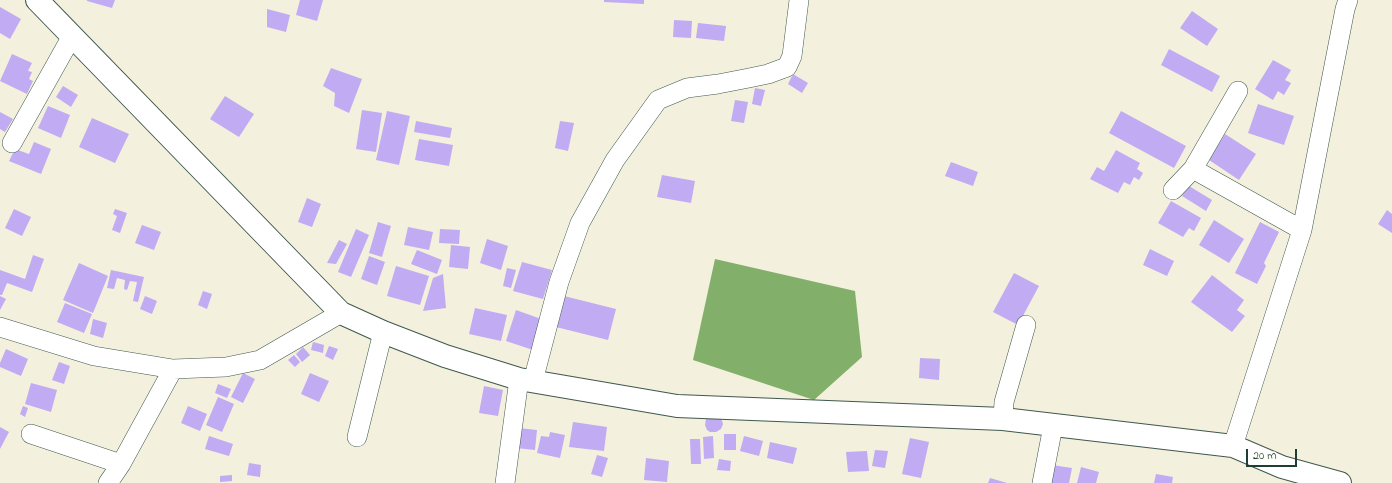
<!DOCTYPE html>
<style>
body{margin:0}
#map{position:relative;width:1392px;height:483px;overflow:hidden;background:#f3f0dd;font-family:"Indie Flower",sans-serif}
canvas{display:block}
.scale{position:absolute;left:1246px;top:449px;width:51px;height:18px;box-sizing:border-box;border:2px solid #1f3d34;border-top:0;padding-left:5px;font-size:12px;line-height:14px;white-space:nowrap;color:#1f3d34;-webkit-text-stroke:3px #fdfcf7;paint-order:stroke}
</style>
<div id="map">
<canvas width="1392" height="483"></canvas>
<div class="scale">20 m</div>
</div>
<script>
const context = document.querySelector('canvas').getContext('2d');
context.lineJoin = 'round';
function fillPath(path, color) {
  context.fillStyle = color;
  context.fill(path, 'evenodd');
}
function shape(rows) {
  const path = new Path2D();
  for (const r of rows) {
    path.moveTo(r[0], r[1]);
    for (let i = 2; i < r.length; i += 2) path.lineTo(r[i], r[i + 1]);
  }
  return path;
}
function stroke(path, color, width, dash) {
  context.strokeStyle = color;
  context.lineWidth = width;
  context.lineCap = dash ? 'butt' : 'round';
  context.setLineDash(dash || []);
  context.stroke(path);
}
const forest = shape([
 [715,259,855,291,862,357,814,400,693,360]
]);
const building = shape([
 [87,0,115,0,112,8,87,1],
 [300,0,323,0,317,21,296,15],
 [604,0,644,0,644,4,604,2],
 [0,7,21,19,10,39,0,33],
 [267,9,290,15,286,32,267,27],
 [1192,11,1218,29,1207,46,1180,28],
 [674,20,692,21,691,38,673,37],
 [698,23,726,26,724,41,696,38],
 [1169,49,1220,76,1212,92,1161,65],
 [12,54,32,63,28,71,32,72,29,79,33,81,27,94,0,81],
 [1273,60,1291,70,1285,80,1291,83,1284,95,1278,91,1273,100,1255,89],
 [331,68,362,79,349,113,334,106,335,93,323,86],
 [793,74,808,83,802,93,788,84],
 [63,86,78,95,71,107,56,97],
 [755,88,765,90,761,106,752,104],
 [225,96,254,114,239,137,210,119],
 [735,100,748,102,744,123,731,121],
 [1258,104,1294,116,1284,145,1248,133],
 [48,106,70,115,61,138,38,128],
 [362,110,382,113,376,152,356,149],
 [387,111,410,116,399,165,376,160],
 [1121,111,1186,146,1174,168,1109,133],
 [0,112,13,119,5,132,0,129],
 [92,118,129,134,115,163,79,147],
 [416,121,452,128,450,138,414,132],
 [560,121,574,123,568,151,555,148],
 [1225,134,1256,154,1239,180,1209,160],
 [419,139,453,145,449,166,415,160],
 [34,142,51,149,41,174,9,161,15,149,29,154],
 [1116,150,1140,163,1137,169,1143,173,1139,180,1134,177,1130,185,1124,182,1118,193,1090,179,1097,167,1104,171],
 [951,162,978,172,973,186,945,176],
 [662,175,695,181,691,203,657,197],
 [1189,186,1212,200,1206,211,1182,196],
 [307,198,321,204,312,227,298,222],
 [1171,201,1201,218,1194,231,1189,228,1183,237,1158,223],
 [14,209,31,217,22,236,5,228],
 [115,209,127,213,120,233,112,230,117,216,113,214],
 [1387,210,1392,214,1392,233,1378,224],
 [1214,220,1244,239,1229,263,1199,245],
 [378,222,391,226,382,257,369,253],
 [1260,222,1279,232,1264,263,1266,266,1257,284,1235,273],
 [142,225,161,232,154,250,135,243],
 [408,227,433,232,429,250,404,245],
 [356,229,369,235,351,277,338,272],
 [440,229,460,230,459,244,439,243],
 [487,239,508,246,501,270,480,263],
 [339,240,347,244,336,264,327,263],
 [451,245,470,247,468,269,449,267],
 [1150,249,1174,261,1167,276,1143,265],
 [417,250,442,260,437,274,411,264],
 [33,255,44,259,32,292,7,283,2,295,0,295,0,270,25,279],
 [369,256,385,262,377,285,361,279],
 [522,262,552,270,543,299,513,291],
 [79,263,108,276,93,313,63,300],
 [396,266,429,276,420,305,387,296],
 [507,268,516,270,511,288,503,286],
 [111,270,144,277,138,302,133,301,137,282,130,281,127,290,124,289,125,280,117,278,114,289,107,288],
 [1014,273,1039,286,1018,325,993,312],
 [443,274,446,308,423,311,433,278],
 [1212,275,1244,300,1237,310,1245,316,1232,332,1191,302],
 [203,291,212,294,207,309,198,305],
 [0,296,6,299,0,310],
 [145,296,157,301,152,314,140,309],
 [564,296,616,309,608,340,556,327],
 [65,303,92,314,84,333,57,322],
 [475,308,507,315,501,341,469,334],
 [516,310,544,320,533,350,506,341],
 [93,319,107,323,103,338,90,334],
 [313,342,324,345,323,353,311,350],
 [329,346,338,349,333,360,325,356],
 [303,347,310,355,302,362,296,354],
 [6,349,28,359,21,376,0,367,0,363],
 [294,355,300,362,295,367,288,360],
 [920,358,940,359,939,380,919,378],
 [59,362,70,366,64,384,52,380],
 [243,373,255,379,243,403,231,397],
 [310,373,329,381,319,402,301,394],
 [31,383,57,390,51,412,25,404],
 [218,384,231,389,227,398,215,393],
 [484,386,503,390,498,416,479,413],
 [218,397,234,404,222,432,206,425],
 [23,406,28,408,25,417,20,414],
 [188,406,207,414,200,431,181,423],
 [708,417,721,418,723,424,721,429,716,432,710,432,707,430,705,425,706,419],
 [573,422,607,427,604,451,569,447],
 [0,427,9,432,0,449],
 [518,428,537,430,535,450,516,448],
 [550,432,565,435,560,458,537,453,541,436,549,437],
 [724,434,736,434,736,450,724,450],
 [209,436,233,444,229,456,205,449],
 [713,436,714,458,704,459,703,437],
 [744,436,763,441,759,456,740,451],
 [910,438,929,442,921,478,902,474],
 [690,439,700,439,701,464,691,464],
 [770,442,797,448,793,464,767,458],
 [875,450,888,451,885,468,872,466],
 [867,451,869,471,848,472,846,452],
 [597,455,608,458,602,477,591,474],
 [646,458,669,461,667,482,644,480],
 [719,459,731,461,730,471,717,470],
 [249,463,261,465,260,477,247,475],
 [1052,465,1072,468,1069,483,1049,483],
 [1081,467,1099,472,1096,483,1077,483],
 [1156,474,1173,477,1172,483,1154,483],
 [232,475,232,481,220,482,220,476],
 [990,478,1007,483,988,483]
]);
const minor = shape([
 [12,143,72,36],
 [1193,169,1302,230],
 [1173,190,1193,169,1238,91],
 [0,327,94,356,173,369,226,367,260,360,341,313],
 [533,381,559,282,580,223,615,160,658,100,687,88,718,84,749,78,768,74,787,67,792,56,799,0],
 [1003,419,1004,402,1026,325],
 [31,434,121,464],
 [357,437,383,332],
 [1233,446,1302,230,1345,9,1348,0],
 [108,483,121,464,173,369],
 [505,483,519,379],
 [1042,483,1053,426]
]);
const tertiary = shape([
 [37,0,341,313,383,332,445,356,519,379,677,406,1003,419,1233,446,1282,467,1340,483]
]);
fillPath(forest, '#82b06a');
fillPath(building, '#c1abf2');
stroke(minor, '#3f584d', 20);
stroke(tertiary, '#3f584d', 24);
stroke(minor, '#fff', 19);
stroke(tertiary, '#fff', 22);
</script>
